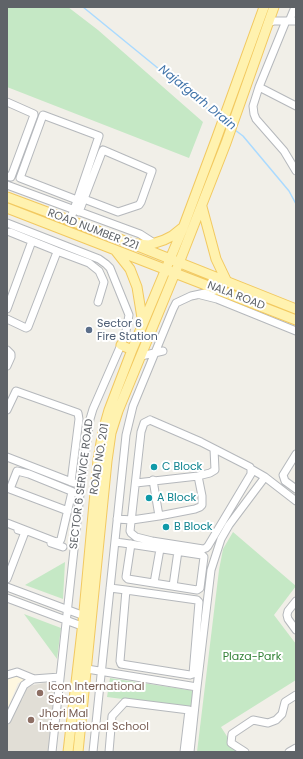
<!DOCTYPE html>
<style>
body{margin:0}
#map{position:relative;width:303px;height:759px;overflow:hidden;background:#f1efe8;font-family:Poppins,sans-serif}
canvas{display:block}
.frame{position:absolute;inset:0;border:8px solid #5f6368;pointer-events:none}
</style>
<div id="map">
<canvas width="303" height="759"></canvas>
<div class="frame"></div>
</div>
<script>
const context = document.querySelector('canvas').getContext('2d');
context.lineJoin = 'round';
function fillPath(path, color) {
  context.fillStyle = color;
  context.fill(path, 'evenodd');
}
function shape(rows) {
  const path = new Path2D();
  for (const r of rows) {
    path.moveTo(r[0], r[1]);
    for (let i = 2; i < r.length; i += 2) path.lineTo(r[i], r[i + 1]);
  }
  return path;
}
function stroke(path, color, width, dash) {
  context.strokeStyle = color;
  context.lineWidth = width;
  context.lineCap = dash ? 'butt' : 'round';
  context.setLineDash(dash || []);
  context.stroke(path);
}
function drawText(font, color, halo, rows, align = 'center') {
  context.font = font + ' Poppins,sans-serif';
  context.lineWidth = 4;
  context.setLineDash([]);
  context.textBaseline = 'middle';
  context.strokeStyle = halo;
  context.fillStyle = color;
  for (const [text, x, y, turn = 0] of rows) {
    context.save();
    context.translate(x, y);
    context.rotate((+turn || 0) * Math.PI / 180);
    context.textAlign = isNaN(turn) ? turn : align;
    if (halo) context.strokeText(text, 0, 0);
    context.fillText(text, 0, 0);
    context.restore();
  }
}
const commercial = shape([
 [16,673,33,679,18,683,7,710,7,675]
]);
const education = shape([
 [56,681,49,752,7,752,7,727,19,699,22,700,28,686]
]);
const green = shape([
 [7,7,68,7,98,30,203,122,189,158,7,87],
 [233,532,296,586,274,615,296,644,296,680,221,727,237,752,197,752,219,570,223,549],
 [65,562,63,599,25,585],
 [24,614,61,628,57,659],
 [110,678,195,691,193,708,107,697]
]);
const stream = shape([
 [83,7,219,118],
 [235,130,243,136,289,191,296,204]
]);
const minor = shape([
 [296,21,286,21,259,87,296,106],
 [268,23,274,21,288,21,290,19,295,7],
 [259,87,253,106,254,114,256,119,284,151,296,171],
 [7,102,34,114,34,115,11,177,7,176],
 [7,185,140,234,154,243],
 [79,212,84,199,102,152,103,150,152,171,141,202,139,205,118,212,84,199],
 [70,221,99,136,43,115,20,178,77,200],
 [7,223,99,259,106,264,110,268,129,315,126,331,121,345,93,409,90,419,81,485,52,752],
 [57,251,89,263,99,271,104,282,98,302],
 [201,295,217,299,296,331],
 [7,309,32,241],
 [7,319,26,328,28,327,57,252,57,251,10,232],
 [7,350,11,354,11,357,7,366],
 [141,356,163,351],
 [7,410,16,391,78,413,79,419,71,482],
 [150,420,201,442,250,467,251,469,251,474,208,546,206,548,203,549,152,541,136,537,131,533,130,531,141,432,144,423,150,420],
 [296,454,283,475,285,481,296,489],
 [7,457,74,483],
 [251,469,265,477],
 [198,476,210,473,215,470,214,449],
 [153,480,159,516],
 [7,488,68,511],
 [10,489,17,471,29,474,76,493],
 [117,519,132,520,159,516,195,509,200,507,202,505,202,496,198,476,136,483],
 [7,523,56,542,60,541,61,539,72,492],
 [115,542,123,543,202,555,204,557,200,588,197,590,128,579,126,577,131,544],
 [51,543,63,547],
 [7,579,25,532,18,530],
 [154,583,160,549],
 [173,586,178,551],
 [7,587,87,617],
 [110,588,126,590,197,600,199,602,193,674,190,675,121,664,120,661,126,590],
 [7,598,87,628],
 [296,601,288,611,287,615,288,619,296,630],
 [87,669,197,687,190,752],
 [7,675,17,672,34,679],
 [197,687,211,570,221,539,229,525,265,477,296,501],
 [7,720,24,685,33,679,60,677],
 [93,752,126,435,133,406,173,309,176,303,191,296,219,290],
 [109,752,112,716,125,702,189,710,184,752],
 [245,752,231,743,232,734,253,720,268,723,276,720,282,714,285,702,296,695],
 [289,752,296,748]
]);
const major = shape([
 [7,197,130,243,296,309],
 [202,207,216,259,227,282],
 [7,208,296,320],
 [137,244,149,245,164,240,172,236,182,228],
 [115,250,130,269,137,287,143,324],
 [121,345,132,350],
 [68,752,83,622,98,460,103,431,109,410,132,350,183,228,217,137,264,7],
 [78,752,107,461,111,433,118,411,179,263,226,143,274,7]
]);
const markers = [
 [89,330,4,"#5c6f8a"],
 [154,467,4,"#0f9aa8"],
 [149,498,4,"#0f9aa8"],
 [166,527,4,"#0f9aa8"],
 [40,693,4,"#8d6e63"],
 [31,720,4,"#8d6e63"]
];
const streetNames = [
 ["ROAD NUMBER 221",93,230,21],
 ["NALA ROAD",236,296,21],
 ["ROAD NO. 201",100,459,-81],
 ["SECTOR 6 SERVICE ROAD",82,484,-83]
];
const serviceNames = [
 ["Sector 6",97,324],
 ["Fire Station",97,337]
];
const cultureNames = [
 ["C Block",162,467],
 ["A Block",157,498],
 ["B Block",174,527]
];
const parkNames = [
 ["Plaza-Park",252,657]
];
const educationNames = [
 ["Icon International",48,687],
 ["School",48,700],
 ["Jhori Mal",39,714],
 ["International School",39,727]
];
const waterNames = [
 ["Najafgarh Drain",197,98,39]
];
fillPath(commercial, '#fef7e0');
fillPath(education, '#e1ded6');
fillPath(green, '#c5e8c5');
stroke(stream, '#aadaff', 1.5);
stroke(minor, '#b5b8bc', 9);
stroke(major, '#f2c960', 11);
stroke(minor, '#fff', 7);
stroke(major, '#fff2af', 9);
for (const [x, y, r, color] of markers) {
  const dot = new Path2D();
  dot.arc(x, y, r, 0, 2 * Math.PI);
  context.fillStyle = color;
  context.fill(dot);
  stroke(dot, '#fff', 1.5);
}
drawText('11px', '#5f6368', '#fff', streetNames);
drawText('11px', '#4e5e75', '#fff', serviceNames, 'left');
drawText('11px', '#0d838f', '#fff', cultureNames, 'left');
drawText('11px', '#348238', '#fff', parkNames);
drawText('11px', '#785e54', '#fff', educationNames, 'left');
drawText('italic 12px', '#4174aa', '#fff', waterNames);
</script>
